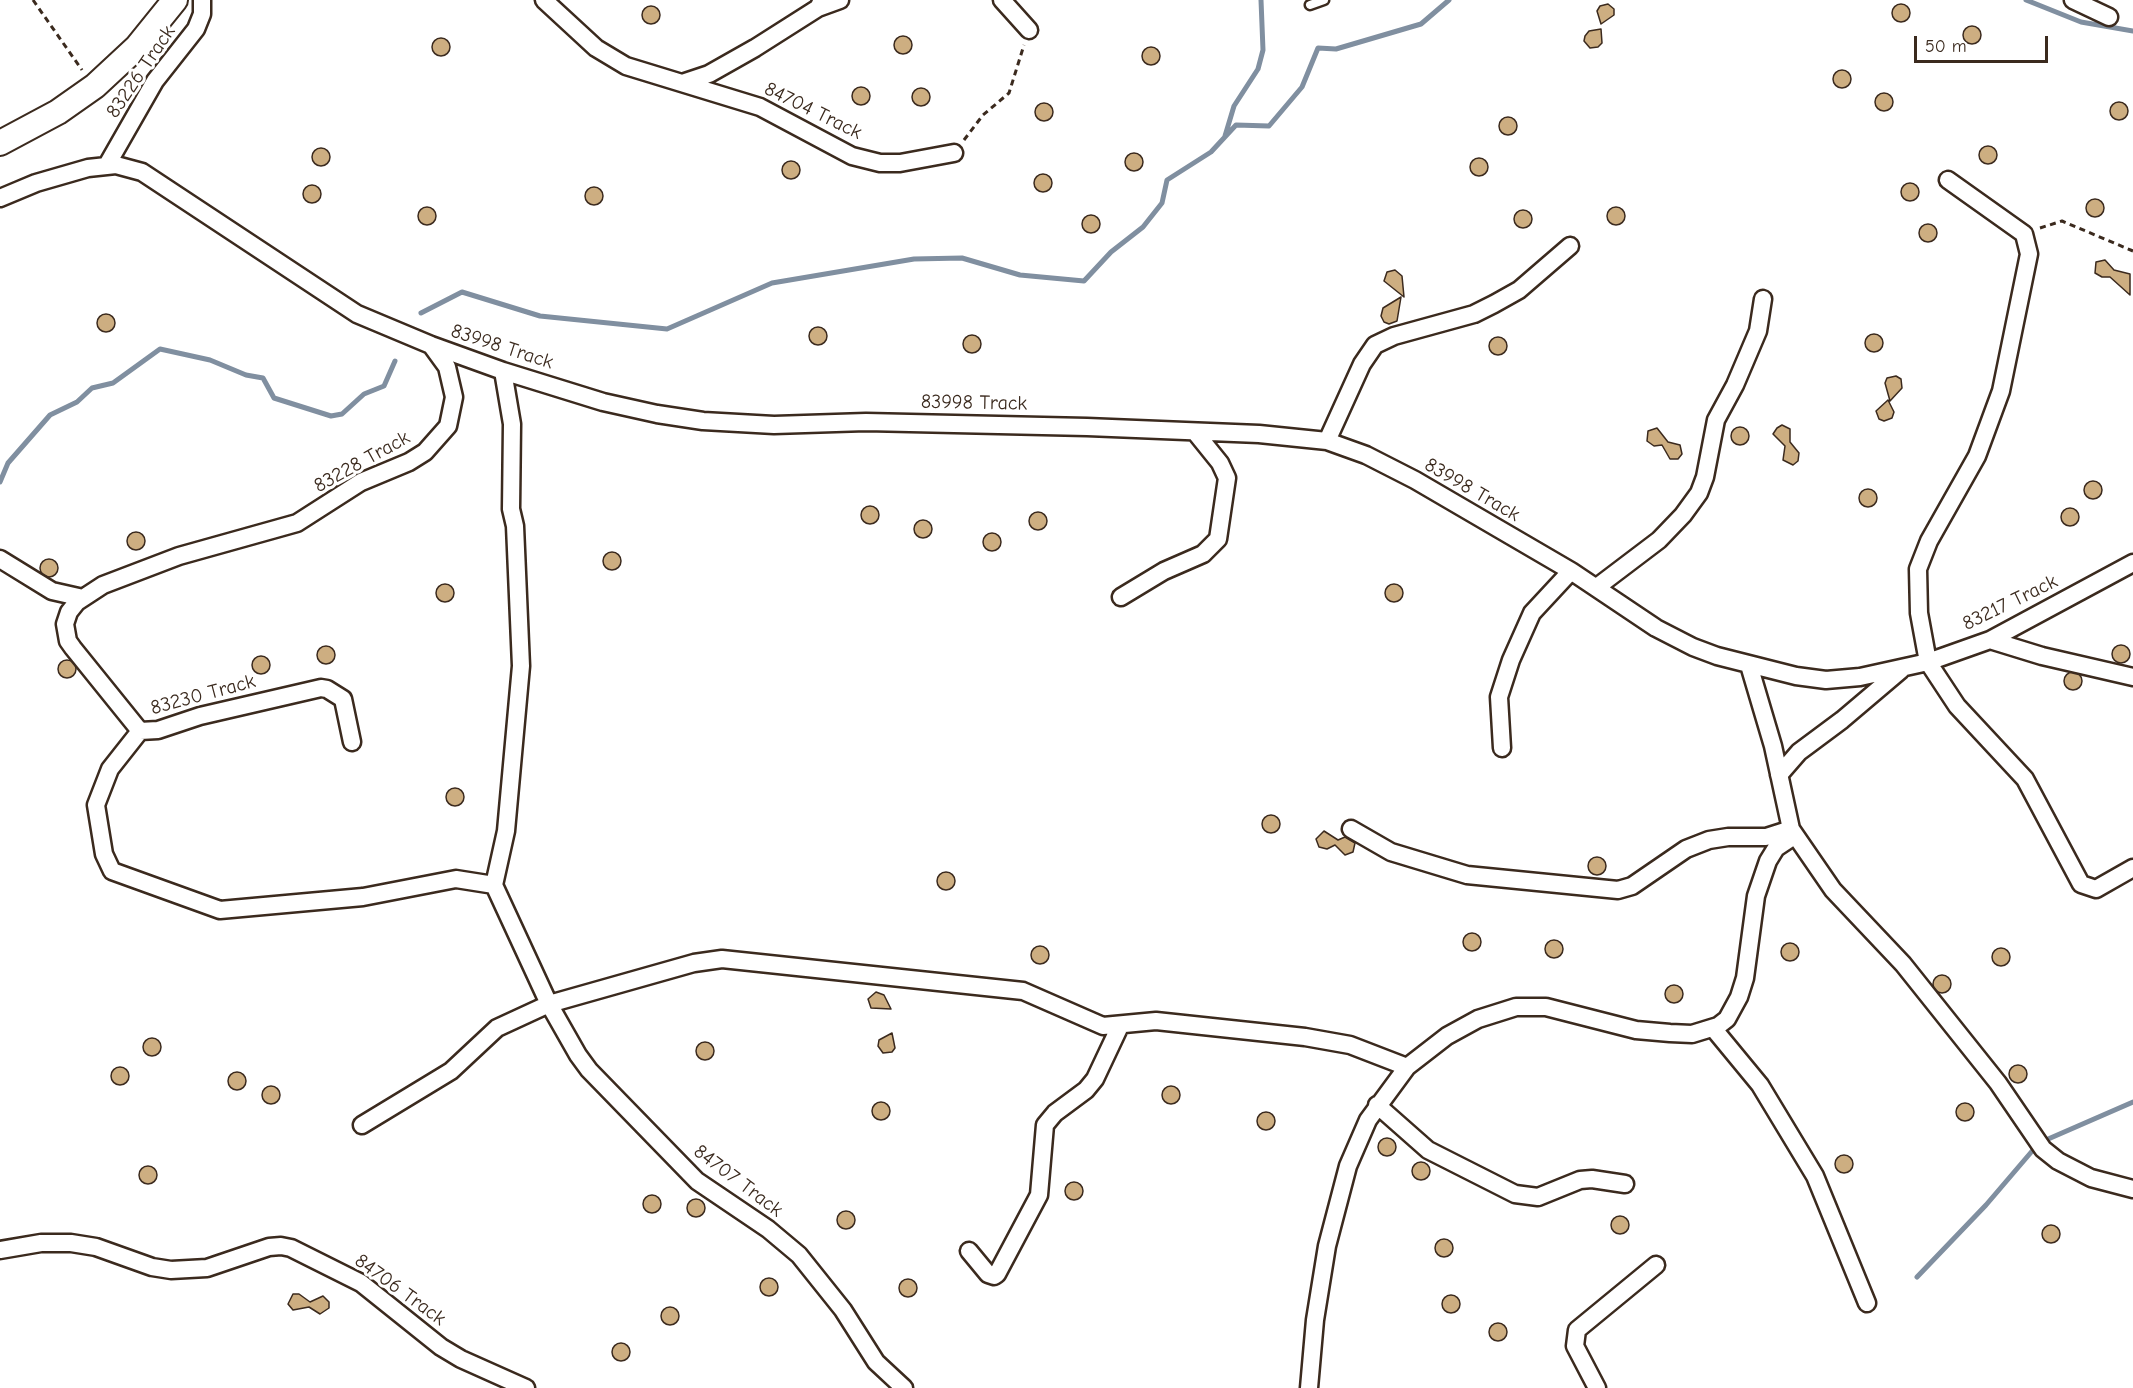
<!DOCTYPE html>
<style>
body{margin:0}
#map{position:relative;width:2133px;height:1388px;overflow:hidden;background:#fff;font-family:"Comic Neue",sans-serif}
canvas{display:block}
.scale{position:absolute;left:1914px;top:36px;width:134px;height:27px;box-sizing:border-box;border:3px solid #3b2a1e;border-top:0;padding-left:8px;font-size:18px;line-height:21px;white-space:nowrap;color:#3b2a1e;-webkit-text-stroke:4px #fff;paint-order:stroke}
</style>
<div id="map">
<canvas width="2133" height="1388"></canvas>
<div class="scale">50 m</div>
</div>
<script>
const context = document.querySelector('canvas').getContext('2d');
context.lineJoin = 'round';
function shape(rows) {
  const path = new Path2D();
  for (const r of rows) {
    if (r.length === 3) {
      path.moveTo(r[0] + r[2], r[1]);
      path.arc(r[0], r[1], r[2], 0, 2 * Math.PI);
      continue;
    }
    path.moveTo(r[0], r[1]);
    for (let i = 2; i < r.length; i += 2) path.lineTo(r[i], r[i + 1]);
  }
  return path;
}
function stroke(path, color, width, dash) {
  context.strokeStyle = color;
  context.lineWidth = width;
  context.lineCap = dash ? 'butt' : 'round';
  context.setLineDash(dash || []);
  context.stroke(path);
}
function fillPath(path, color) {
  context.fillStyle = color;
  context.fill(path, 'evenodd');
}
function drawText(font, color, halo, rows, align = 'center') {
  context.font = font + ' "Comic Neue",sans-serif';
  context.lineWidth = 6;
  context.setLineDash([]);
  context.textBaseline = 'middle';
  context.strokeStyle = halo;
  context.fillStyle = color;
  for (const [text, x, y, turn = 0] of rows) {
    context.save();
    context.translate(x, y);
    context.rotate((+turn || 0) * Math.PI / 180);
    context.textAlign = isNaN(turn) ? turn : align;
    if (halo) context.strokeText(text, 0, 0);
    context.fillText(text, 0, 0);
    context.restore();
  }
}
const stream = shape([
 [2026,0,2081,22,2133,31],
 [1225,136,1234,106,1258,69,1263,50,1261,0],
 [421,313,462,292,540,316,667,329,772,283,914,259,962,258,1020,275,1084,281,1111,252,1143,227,1162,203,1167,180,1211,152,1236,125,1269,126,1302,87,1318,48,1336,49,1421,24,1449,0],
 [0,482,8,463,50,415,77,402,92,388,113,383,160,349,210,360,246,375,263,378,274,398,331,416,342,414,364,394,384,386,395,361],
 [1917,1277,1986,1205,2039,1143,2133,1102]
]);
const building = shape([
 [1608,4,1614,9,1614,15,1601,24,1597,11,1600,6,1608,4],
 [1901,13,9],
 [651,15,9],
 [1972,35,9],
 [1601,29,1602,43,1598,47,1590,48,1584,41,1585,36,1589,31,1601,29],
 [903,45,9],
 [441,47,9],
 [1151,56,9],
 [1842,79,9],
 [861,96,9],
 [921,97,9],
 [1884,102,9],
 [2119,111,9],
 [1044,112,9],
 [1508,126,9],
 [1988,155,9],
 [321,157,9],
 [1134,162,9],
 [1479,167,9],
 [791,170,9],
 [1043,183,9],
 [1910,192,9],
 [312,194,9],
 [594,196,9],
 [2095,208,9],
 [427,216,9],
 [1616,216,9],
 [1523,219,9],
 [1091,224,9],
 [1928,233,9],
 [2105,260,2114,270,2130,274,2130,295,2110,277,2102,277,2095,273,2096,262,2105,260],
 [1395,270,1402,276,1404,297,1384,281,1387,272,1395,270],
 [1401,297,1397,321,1389,324,1384,322,1381,316,1383,308,1401,297],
 [106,323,9],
 [818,336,9],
 [1874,343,9],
 [972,344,9],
 [1498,346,9],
 [1896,376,1901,379,1902,388,1890,401,1885,383,1887,378,1896,376],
 [1888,400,1894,412,1892,418,1884,421,1879,419,1876,411,1888,400],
 [1782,425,1790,429,1790,442,1799,453,1798,461,1793,465,1783,460,1785,446,1773,434,1777,428,1782,425],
 [1740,436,9],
 [1657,428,1668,442,1680,445,1682,454,1678,459,1670,459,1662,445,1654,446,1647,441,1648,431,1657,428],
 [2093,490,9],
 [1868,498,9],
 [870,515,9],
 [2070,517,9],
 [1038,521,9],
 [923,529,9],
 [136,541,9],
 [992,542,9],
 [612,561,9],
 [49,568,9],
 [1394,593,9],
 [445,593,9],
 [2121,654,9],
 [326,655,9],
 [261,665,9],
 [67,669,9],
 [2073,681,9],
 [455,797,9],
 [1271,824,9],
 [1324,831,1338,840,1345,837,1355,843,1353,852,1345,855,1335,845,1327,849,1319,847,1316,839,1324,831],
 [1597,866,9],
 [946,881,9],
 [1472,942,9],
 [1554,949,9],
 [1790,952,9],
 [1040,955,9],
 [2001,957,9],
 [1942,984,9],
 [1674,994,9],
 [876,992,884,995,891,1009,871,1008,868,999,876,992],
 [892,1033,895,1048,892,1052,883,1053,878,1046,879,1040,892,1033],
 [152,1047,9],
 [705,1051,9],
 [2018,1074,9],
 [120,1076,9],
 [237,1081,9],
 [271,1095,9],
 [1171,1095,9],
 [881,1111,9],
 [1965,1112,9],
 [1266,1121,9],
 [1387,1147,9],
 [1844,1164,9],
 [1421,1171,9],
 [148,1175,9],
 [1074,1191,9],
 [652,1204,9],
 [696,1208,9],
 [846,1220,9],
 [1620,1225,9],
 [2051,1234,9],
 [1444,1248,9],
 [769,1287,9],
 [908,1288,9],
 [293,1294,299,1294,310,1302,323,1296,329,1302,329,1308,320,1314,309,1307,293,1310,288,1304,293,1294],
 [1451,1304,9],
 [670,1316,9],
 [1498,1332,9],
 [621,1352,9]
]);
const path = shape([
 [33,0,82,70],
 [964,140,983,115,1009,93,1024,45],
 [2040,228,2062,221,2133,251]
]);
const service = shape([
 [1310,5,1324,0]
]);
const minor = shape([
 [544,0,596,48,626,66,760,107,852,156,880,163,900,163,954,153],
 [1002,0,1029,30],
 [2073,0,2109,17],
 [818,8,840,0],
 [682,83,709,74,755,48,818,8,822,0],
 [107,165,155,81,196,29,202,14,202,0],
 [1948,180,2024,234,2029,254,2001,391,1977,456,1929,541,1918,569,1919,613,1928,662,1957,706,2025,779,2081,884,2096,889,2133,868],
 [0,198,36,183,88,168,116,165,142,172,357,314,431,345,503,371,603,402,657,414,703,421,774,425,866,422,1087,427,1259,434,1327,441,1366,455,1415,480,1571,571,1656,628,1693,647,1717,656,1796,676,1826,680,1860,677,1928,662,1990,640,2133,563],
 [503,371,512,424,511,509,515,526,521,666,506,831,494,885,549,1004,694,963,722,959,1023,991,1103,1026,1156,1021,1305,1037,1350,1045,1407,1067],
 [1327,441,1362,364,1375,345,1394,336,1474,314,1494,304,1519,290,1570,246],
 [0,559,52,591,83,598],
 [1597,587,1659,540,1683,515,1699,493,1705,477,1716,420,1735,385,1758,331,1763,299],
 [1121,597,1164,571,1203,554,1218,539,1227,478,1220,463,1195,432],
 [1990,640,2042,656,2133,677],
 [1749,665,1773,746,1791,829,1833,890,1903,964,1998,1083,2043,1149,2058,1161,2091,1178,2133,1189],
 [140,731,110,769,96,805,104,854,112,871,220,910,363,897,456,879,494,885],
 [352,742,343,699,327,689,321,688,200,716,158,730,140,731,73,648,68,641,65,624,69,612,77,602,103,585,179,556,297,523,361,482,409,462,425,452,448,426,454,397,447,367,431,345],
 [1502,748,1499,697,1511,660,1532,613,1571,571],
 [1779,775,1799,752,1842,720,1901,670],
 [1351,829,1391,852,1467,875,1618,890,1632,886,1686,849,1709,840,1728,837,1766,837,1791,829],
 [1713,1028,1760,1085,1815,1176,1867,1303],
 [1377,1105,1428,1150,1515,1194,1538,1197,1580,1180,1592,1179,1625,1184],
 [362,1125,451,1071,497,1028,549,1004,578,1055,589,1070,697,1181,768,1229,799,1255,843,1310,876,1362,904,1388],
 [0,1250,41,1243,71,1243,96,1247,152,1267,171,1270,207,1268,269,1247,281,1246,291,1248,361,1283,441,1347,461,1359,526,1388],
 [969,1251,988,1274,994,1276,997,1274,1039,1195,1045,1125,1055,1113,1086,1090,1095,1079,1120,1026],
 [1309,1388,1315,1320,1327,1246,1348,1166,1368,1120,1407,1067,1447,1036,1478,1019,1516,1007,1546,1007,1636,1030,1670,1033,1692,1034,1718,1026,1727,1019,1739,997,1745,978,1756,896,1768,861,1776,848,1794,836],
 [1597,1388,1575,1346,1577,1330,1656,1265]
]);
const secondary = shape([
 [0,143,58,112,95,86,137,47,175,0]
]);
const streetNames = [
 ["83226 Track",141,72,-56],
 ["84704 Track",813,111,26],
 ["83998 Track",502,347,18],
 ["83998 Track",974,403,1],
 ["83228 Track",362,462,-29],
 ["83998 Track",1472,490,30],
 ["83217 Track",2010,603,-26],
 ["83230 Track",203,695,-15],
 ["84707 Track",738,1181,37],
 ["84706 Track",400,1290,36]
];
stroke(stream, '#808fa0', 5);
fillPath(building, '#cdae81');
stroke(building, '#3b2a1e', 1.5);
stroke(service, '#3b2a1e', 13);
stroke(minor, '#3b2a1e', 21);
stroke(secondary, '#3b2a1e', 28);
stroke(path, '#3b2a1e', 3, [6, 4.5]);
stroke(service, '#fff', 8);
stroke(minor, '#fff', 16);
stroke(secondary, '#fff', 24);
drawText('20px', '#3b2a1e', '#fff', streetNames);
</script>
